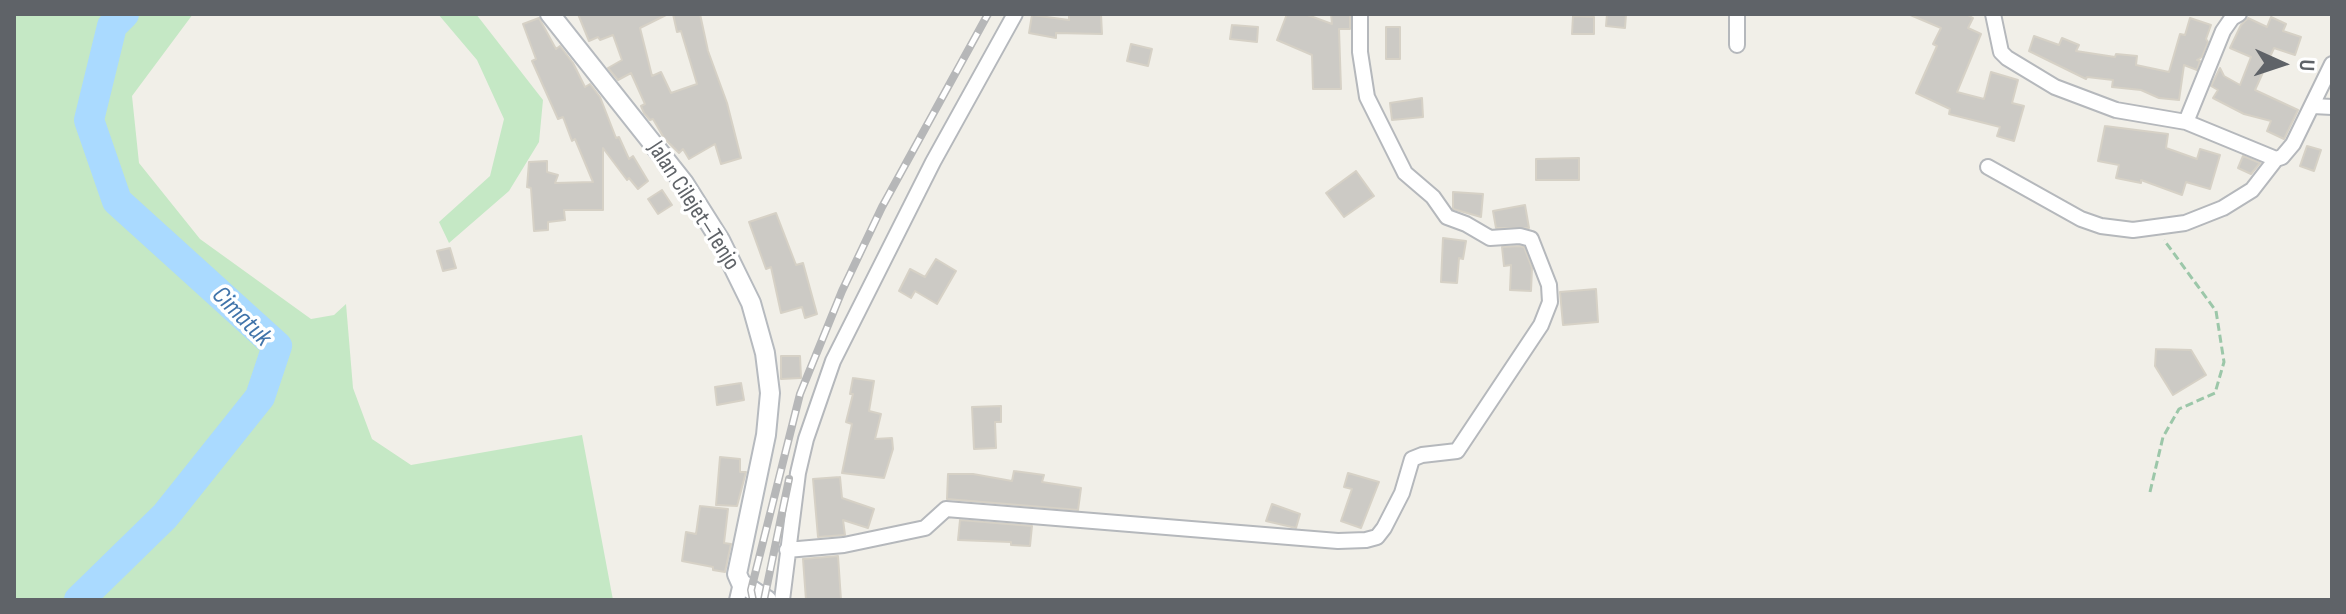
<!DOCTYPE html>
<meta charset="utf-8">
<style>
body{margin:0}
#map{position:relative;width:2346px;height:614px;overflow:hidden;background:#f1efe8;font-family:"Sofia Sans Condensed",sans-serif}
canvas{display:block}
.frame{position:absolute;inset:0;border:16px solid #5f6368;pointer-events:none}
.north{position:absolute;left:2242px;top:24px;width:80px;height:80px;-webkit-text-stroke:6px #fff;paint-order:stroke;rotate:93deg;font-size:22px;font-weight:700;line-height:32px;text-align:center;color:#5f6368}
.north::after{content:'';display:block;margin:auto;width:28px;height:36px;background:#5f6368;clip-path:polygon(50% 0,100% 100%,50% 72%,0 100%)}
</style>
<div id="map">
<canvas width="2346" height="614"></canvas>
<div class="frame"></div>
<div class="north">U</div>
</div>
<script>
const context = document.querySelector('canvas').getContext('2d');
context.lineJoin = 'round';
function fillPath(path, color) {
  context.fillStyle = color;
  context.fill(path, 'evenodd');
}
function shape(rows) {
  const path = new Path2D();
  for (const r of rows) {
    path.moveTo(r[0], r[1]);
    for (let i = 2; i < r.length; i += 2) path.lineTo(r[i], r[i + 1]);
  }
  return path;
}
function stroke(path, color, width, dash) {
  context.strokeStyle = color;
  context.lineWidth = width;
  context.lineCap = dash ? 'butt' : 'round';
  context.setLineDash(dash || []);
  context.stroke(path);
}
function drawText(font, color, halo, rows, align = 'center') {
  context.font = font + ' "Sofia Sans Condensed",sans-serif';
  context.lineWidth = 7;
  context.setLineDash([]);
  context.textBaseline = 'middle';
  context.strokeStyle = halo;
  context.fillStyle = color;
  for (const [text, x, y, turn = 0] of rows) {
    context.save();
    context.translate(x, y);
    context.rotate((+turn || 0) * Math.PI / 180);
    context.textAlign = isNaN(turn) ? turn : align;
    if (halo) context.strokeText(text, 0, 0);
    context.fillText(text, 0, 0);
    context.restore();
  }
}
const green = shape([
 [14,14,193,14,132,96,139,163,200,239,311,319,334,315,346,304,353,388,372,439,411,465,582,435,613,600,14,600],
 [438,14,476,14,543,100,539,142,509,191,449,243,439,222,490,176,504,119,477,60]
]);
const river = shape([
 [79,600,165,516,260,397,277,346,117,201,89,120,112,26,124,14]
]);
const building = shape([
 [578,14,668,14,640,28,652,76,661,72,671,93,697,84,681,31,677,32,673,14,700,14,708,51,727,103,741,158,721,164,715,144,689,159,683,149,679,153,664,138,653,119,650,120,644,113,641,106,645,104,631,73,618,80,608,68,622,60,613,35,600,40,598,37,589,41,578,14],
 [1069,14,1101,14,1102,34,1056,33,1056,38,1029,33,1032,15,1069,20,1069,14],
 [1287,14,1305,14,1332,24,1331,14,1350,14,1350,29,1339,29,1341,89,1313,89,1312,55,1277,40,1287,14],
 [1607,14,1626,14,1625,28,1606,26,1607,14],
 [1908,14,1966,14,1973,18,1968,28,1981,34,1957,92,1984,99,1991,72,2018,80,2012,103,2024,106,2014,141,1997,136,2000,127,1949,114,1950,109,1916,93,1937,46,1933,44,1941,28,1908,14],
 [1573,16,1594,17,1594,34,1572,34,1573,16],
 [2271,17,2286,24,2283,31,2301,37,2295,55,2274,48,2255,90,2298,110,2284,139,2267,131,2271,121,2244,114,2213,98,2218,90,2211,86,2220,68,2224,76,2240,85,2251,57,2230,48,2241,25,2248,18,2267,27,2271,17],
 [539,18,556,49,560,46,573,63,585,87,590,84,600,97,616,138,619,137,629,159,633,156,648,181,638,189,629,178,627,180,603,148,603,210,564,210,565,220,548,222,548,230,534,231,531,188,527,187,529,162,547,161,547,172,558,175,555,183,593,182,575,139,572,141,563,117,558,119,532,61,536,59,523,24,539,18],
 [2190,18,2211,25,2206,39,2208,42,2202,57,2197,60,2200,61,2197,70,2184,65,2179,100,2159,98,2141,90,2112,87,2113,80,2087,77,2086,79,2029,51,2034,36,2059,45,2062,38,2079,45,2076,51,2115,57,2116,54,2137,56,2136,65,2169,72,2180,34,2185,35,2190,18],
 [1232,25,1258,27,1257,42,1230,39,1232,25],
 [1386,27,1400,27,1400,59,1386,59,1386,27],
 [1131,44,1152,49,1148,66,1127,61,1131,44],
 [1422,98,1423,117,1392,120,1390,103,1422,98],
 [2105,126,2168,134,2166,148,2197,159,2200,149,2220,155,2210,189,2186,182,2182,195,2141,180,2141,183,2116,178,2119,165,2098,161,2105,126],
 [2307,146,2321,150,2314,171,2300,166,2307,146],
 [2243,156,2260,163,2251,174,2238,168,2243,156],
 [1579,158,1579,180,1536,180,1536,159,1579,158],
 [1356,171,1374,196,1344,217,1326,193,1356,171],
 [662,190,672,205,658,214,648,199,662,190],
 [1453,192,1483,194,1481,217,1453,209,1453,192],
 [1525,205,1529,228,1496,228,1493,211,1525,205],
 [776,213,796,265,803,263,817,314,805,318,802,307,781,313,771,267,766,269,749,222,776,213],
 [1443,238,1466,241,1463,259,1459,258,1457,283,1441,282,1443,238],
 [1519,246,1524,247,1532,268,1531,291,1510,290,1511,265,1504,266,1502,247,1519,246],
 [450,248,456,268,443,271,437,251,450,248],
 [936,259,956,271,937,304,915,291,911,298,899,291,910,269,925,277,936,259],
 [1596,289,1598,322,1563,325,1560,292,1596,289],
 [2156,349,2191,350,2206,375,2173,395,2155,366,2156,349],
 [781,356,800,356,801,378,781,379,781,356],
 [853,378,874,381,869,411,881,414,875,439,892,438,893,449,884,478,842,473,852,424,846,422,853,394,850,394,853,378],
 [741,383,744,400,717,405,715,387,741,383],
 [1001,406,1001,422,995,422,996,448,974,449,972,407,1001,406],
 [720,457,740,459,740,472,746,472,737,506,716,505,720,457],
 [1014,471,1044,475,1042,482,1081,488,1078,510,947,499,948,474,973,474,1012,481,1014,471],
 [1348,473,1379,482,1361,528,1341,521,1352,489,1344,487,1348,473],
 [840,477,842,498,874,509,868,528,843,520,845,535,818,537,813,479,840,477],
 [1272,504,1300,514,1296,528,1266,521,1272,504],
 [700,506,728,509,724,543,731,544,725,572,713,570,713,567,682,561,686,532,696,534,700,506],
 [960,520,1032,526,1030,546,1011,545,1011,542,958,540,960,520],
 [838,556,841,600,806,600,803,559,838,556]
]);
const path = shape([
 [2150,492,2163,437,2179,409,2215,393,2224,362,2216,311,2164,240]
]);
const minor = shape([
 [1993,14,2001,52,2007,58,2055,87,2116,110,2186,122,2276,159,2282,157,2293,144,2332,64],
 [1737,45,1737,14],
 [2313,106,2332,107],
 [2186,122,2223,31,2232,18,2239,14],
 [1988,167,2081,219,2101,226,2133,230,2185,223,2223,208,2252,190,2276,159],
 [787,550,844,545,925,528,946,509,1338,541,1366,540,1377,537,1384,528,1402,493,1412,459,1422,455,1457,451,1541,325,1550,302,1549,285,1531,239,1520,236,1490,238,1466,224,1447,217,1433,197,1405,173,1367,97,1360,52,1360,14],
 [737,600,741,583],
 [782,600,798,473,806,439,833,361,933,162,1015,14]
]);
const secondary = shape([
 [550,14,684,183,720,240,751,303,765,353,770,393,766,435,737,574,741,583,767,600]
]);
const rail = shape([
 [753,600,751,590,800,394,842,291,882,207,988,14],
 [764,600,789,479]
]);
const streetNames = [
 ["Jalan Cilejet–Tenjo",693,206,57]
];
const waterNames = [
 ["Cimatuk",241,317,45]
];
fillPath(green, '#c5e8c5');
stroke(river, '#aadaff', 30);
fillPath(building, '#cccac5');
stroke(building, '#d6d1c6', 2);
stroke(minor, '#b5b8bc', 18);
stroke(secondary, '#b6babf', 22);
stroke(path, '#9cc7a9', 3, [8, 4]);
stroke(minor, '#fff', 14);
stroke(secondary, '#fff', 18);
stroke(rail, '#b6b7b8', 8);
stroke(rail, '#fff', 5, [15]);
drawText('24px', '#5f6368', '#fff', streetNames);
drawText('italic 26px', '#4174aa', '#fff', waterNames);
</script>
